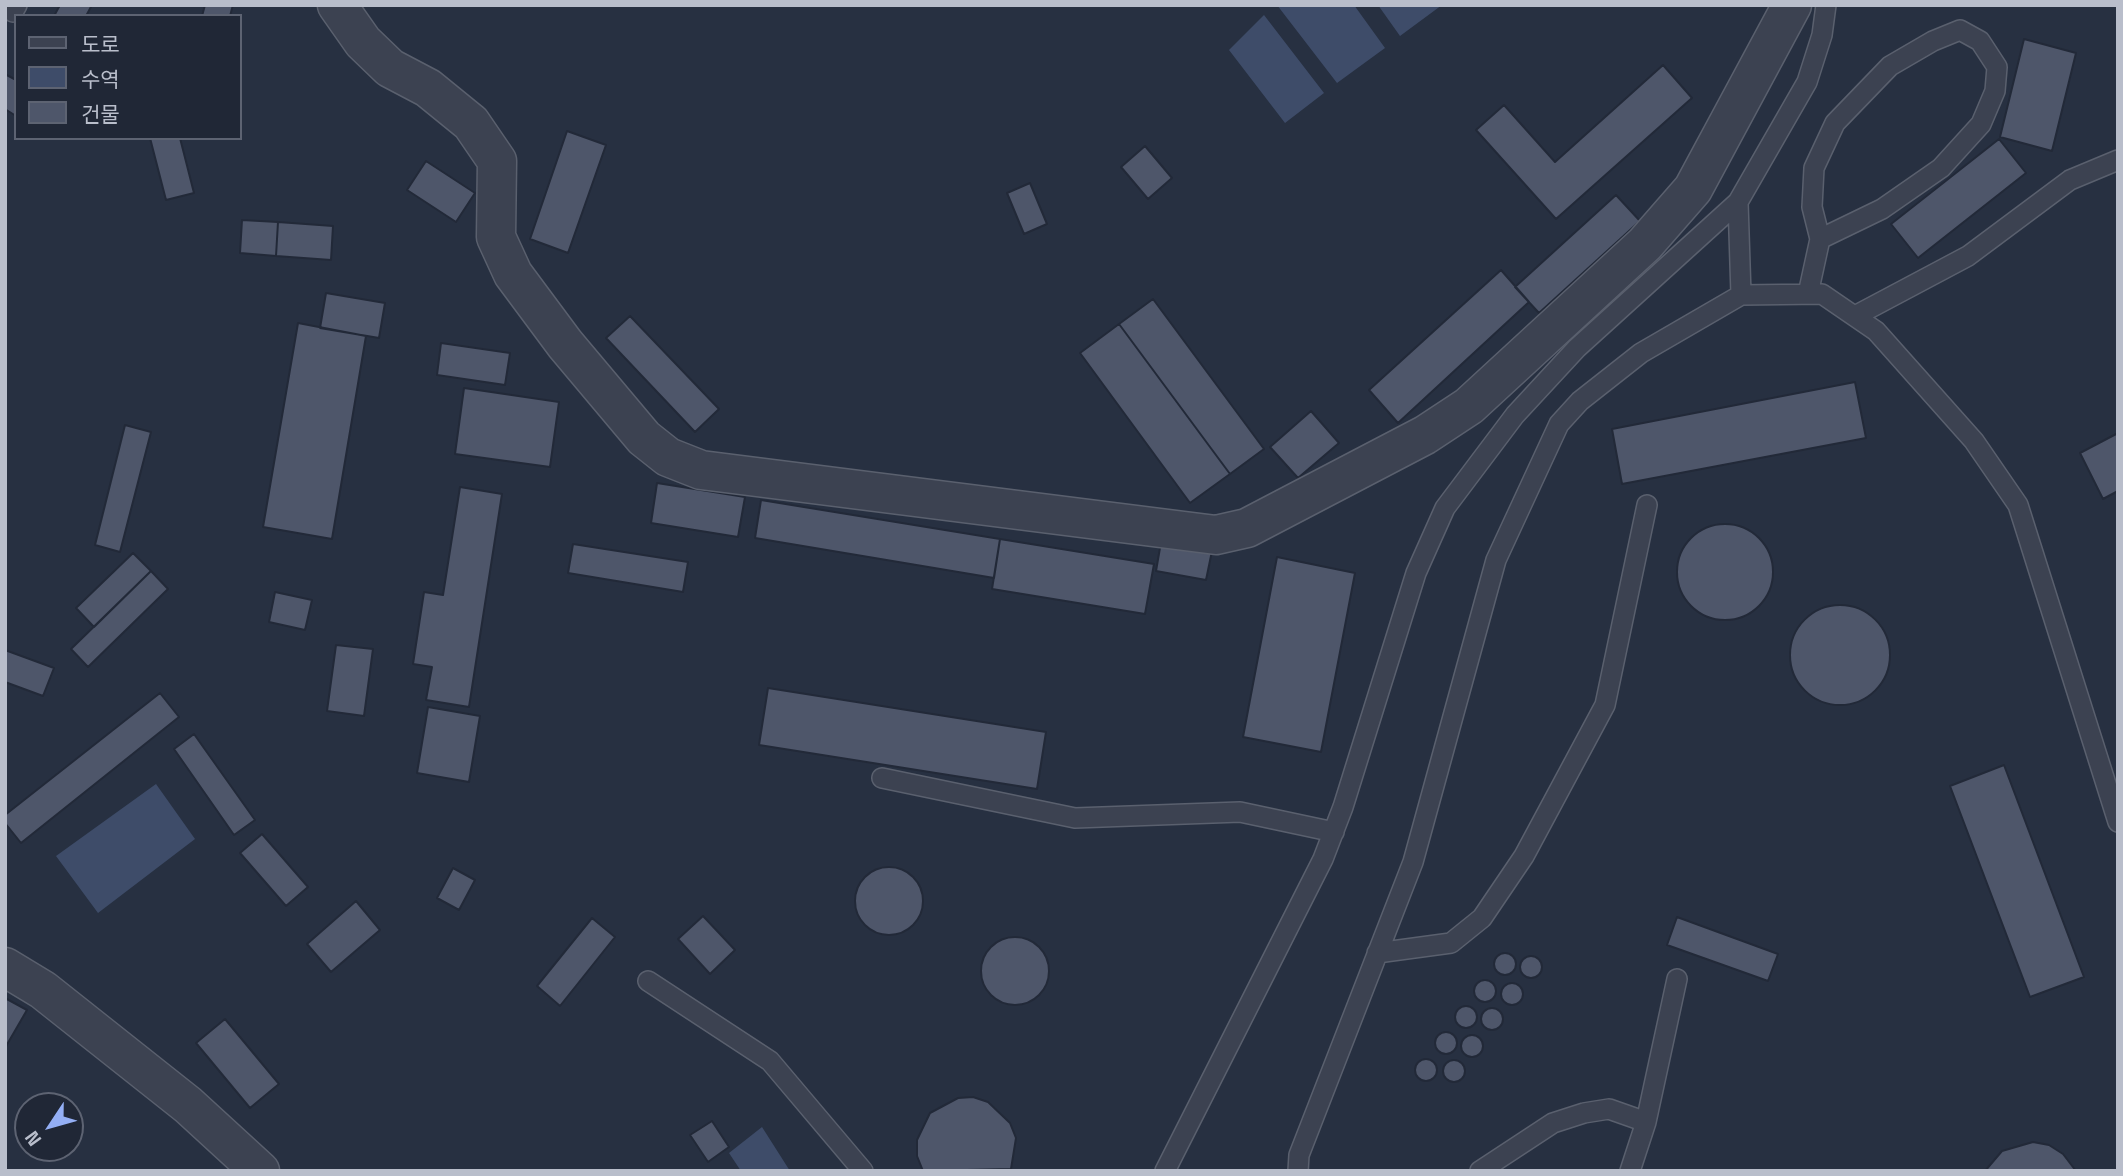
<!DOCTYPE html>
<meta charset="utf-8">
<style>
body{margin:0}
#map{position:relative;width:2123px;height:1176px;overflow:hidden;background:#273041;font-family:"Space Grotesk","Noto Sans KR",sans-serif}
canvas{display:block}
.frame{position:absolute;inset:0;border:7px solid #b9becb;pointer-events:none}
.legend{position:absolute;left:14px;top:14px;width:228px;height:126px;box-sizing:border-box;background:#202736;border:2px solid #5d6372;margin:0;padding:9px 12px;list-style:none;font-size:21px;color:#b9becb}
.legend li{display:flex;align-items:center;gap:14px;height:35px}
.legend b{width:35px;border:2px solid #5d6372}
.north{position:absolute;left:14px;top:1092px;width:70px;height:70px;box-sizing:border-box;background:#202736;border:2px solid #5d6372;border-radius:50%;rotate:234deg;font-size:19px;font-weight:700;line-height:28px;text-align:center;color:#b9becb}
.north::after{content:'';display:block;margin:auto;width:24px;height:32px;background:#94aff5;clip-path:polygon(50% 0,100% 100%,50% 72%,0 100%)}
</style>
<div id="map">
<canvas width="2123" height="1176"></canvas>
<div class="frame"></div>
<ul class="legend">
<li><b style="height:9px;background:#3c4251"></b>도로</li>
<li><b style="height:19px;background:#3e4c69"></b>수역</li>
<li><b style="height:19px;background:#4e566a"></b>건물</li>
</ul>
<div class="north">N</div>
</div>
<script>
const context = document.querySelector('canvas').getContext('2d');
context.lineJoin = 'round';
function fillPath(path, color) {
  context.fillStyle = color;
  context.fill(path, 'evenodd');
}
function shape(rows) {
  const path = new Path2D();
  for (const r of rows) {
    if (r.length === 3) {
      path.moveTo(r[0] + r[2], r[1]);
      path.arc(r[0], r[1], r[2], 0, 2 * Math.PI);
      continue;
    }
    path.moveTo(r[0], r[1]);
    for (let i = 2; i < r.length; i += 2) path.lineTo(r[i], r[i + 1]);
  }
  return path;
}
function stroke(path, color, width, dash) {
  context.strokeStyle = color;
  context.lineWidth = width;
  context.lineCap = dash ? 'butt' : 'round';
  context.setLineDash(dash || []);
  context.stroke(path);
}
const water = shape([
 [1277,5,1354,5,1385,48,1337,83],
 [1378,5,1442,5,1400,36],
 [1264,15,1324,93,1285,123,1229,50],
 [156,784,195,839,98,913,56,856],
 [762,1127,790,1171,741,1171,729,1153]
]);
const building = shape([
 [60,5,92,5,86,16,54,16,60,5],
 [205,5,233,5,230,16,202,16,205,5],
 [2024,39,2076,53,2052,151,2000,137,2024,39],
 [1663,65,1692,98,1556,219,1476,130,1504,105,1555,162,1663,65],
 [5,74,16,80,16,116,5,109,5,74],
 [567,131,606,145,568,253,530,239,567,131],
 [150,138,180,138,194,193,166,200,150,138],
 [1999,139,2026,173,1918,258,1891,224,1999,139],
 [1145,146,1172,178,1148,199,1121,167,1145,146],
 [426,161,475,193,456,222,407,190,426,161],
 [1030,183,1047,224,1024,234,1007,193,1030,183],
 [1616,195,1640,221,1539,313,1515,287,1616,195],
 [242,220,278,222,276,256,240,253,242,220],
 [278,222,333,226,331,260,276,256,278,222],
 [1501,270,1529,302,1398,423,1369,390,1501,270],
 [326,293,385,303,379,338,320,328,326,293],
 [1153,299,1264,449,1230,474,1119,324,1153,299],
 [630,316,719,409,695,432,606,338,630,316],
 [298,323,366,336,332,539,263,527,298,323],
 [1119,324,1230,474,1190,503,1080,353,1119,324],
 [441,343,510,353,505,385,437,375,441,343],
 [1855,382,1866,438,1622,484,1612,429,1855,382],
 [464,388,559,402,550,467,455,454,464,388],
 [1311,411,1339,443,1298,478,1270,447,1311,411],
 [125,425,151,432,120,552,95,545,125,425],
 [2118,433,2118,491,2103,499,2080,453,2118,433],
 [657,483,745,497,738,537,651,523,657,483],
 [460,487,502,494,469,707,426,700,432,667,413,664,424,592,443,595,460,487],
 [761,500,1000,539,994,578,755,538,761,500],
 [1725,572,48],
 [1000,539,1154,564,1145,614,992,589,1000,539],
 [1161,542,1212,551,1206,580,1156,571,1161,542],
 [573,544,688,562,683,592,568,573,573,544],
 [133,553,151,571,94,627,76,608,133,553],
 [1277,557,1355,573,1321,752,1243,737,1277,557],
 [151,571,168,589,88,667,71,649,151,571],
 [275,592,312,600,305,630,269,622,275,592],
 [1840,655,50],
 [336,645,373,649,364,716,327,711,336,645],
 [5,650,54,668,43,696,5,682,5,650],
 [768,688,1046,732,1037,789,759,745,768,688],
 [160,693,179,717,21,843,5,823,5,815,160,693],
 [428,707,480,716,469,782,417,773,428,707],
 [194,734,255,820,234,835,174,749,194,734],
 [2004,765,2084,977,2030,997,1950,786,2004,765],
 [262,834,308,887,286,906,240,853,262,834],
 [889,901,34],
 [453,868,475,880,459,910,437,898,453,868],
 [356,901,380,930,331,972,307,944,356,901],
 [703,916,735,950,710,974,678,939,703,916],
 [1677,917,1778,954,1768,981,1667,945,1677,917],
 [592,918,615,937,560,1006,537,986,592,918],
 [1015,971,34],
 [1505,964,11],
 [1531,967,11],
 [1485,991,11],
 [1512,994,11],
 [5,998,27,1010,5,1048,5,998],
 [1466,1017,11],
 [1492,1019,11],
 [225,1019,279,1084,250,1108,196,1043,225,1019],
 [1446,1043,11],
 [1472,1046,11],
 [1426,1070,11],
 [1454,1071,11],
 [973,1097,988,1102,1010,1123,1016,1138,1011,1169,923,1171,917,1156,917,1140,930,1113,958,1098,973,1097],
 [712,1121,729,1147,708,1162,690,1135,712,1121],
 [2033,1142,2049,1145,2063,1154,2076,1171,1985,1171,2002,1151,2033,1142]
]);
const service = shape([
 [13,12,17,5],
 [1738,202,1741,295],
 [1808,294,1820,239,1812,207,1814,168,1835,123,1890,66,1933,41,1960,30,1980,41,1997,67,1995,91,1981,124,1941,168,1882,209,1820,239],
 [1855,316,1968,256,2070,180,2118,160],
 [882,778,1075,818,1240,812,1334,832],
 [1377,953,1451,943,1482,918,1524,856,1605,705,1647,505],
 [648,981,770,1061,863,1171],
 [1165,1171,1323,859,1343,807,1416,573,1445,508,1515,415,1577,348,1738,202,1807,82,1822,35,1826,5],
 [1298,1171,1299,1155,1413,862,1496,560,1559,424,1580,401,1641,353,1741,295,1822,294,1876,331,1974,441,2018,505,2118,822],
 [1480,1171,1553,1123,1584,1113,1609,1109,1646,1122],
 [1630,1171,1646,1122,1677,979]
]);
const minor = shape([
 [337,5,363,42,390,68,428,88,471,123,497,161,496,237,513,274,565,344,644,438,668,457,701,470,1216,535,1247,528,1425,435,1469,406,1645,244,1693,189,1792,5],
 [5,967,43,990,188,1105,260,1171]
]);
fillPath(water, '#3e4c69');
fillPath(building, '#4e566a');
stroke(building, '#222938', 2);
stroke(service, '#5a606e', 22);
stroke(minor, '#5a606e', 41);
stroke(service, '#3c4251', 19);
stroke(minor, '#3c4251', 38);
</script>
